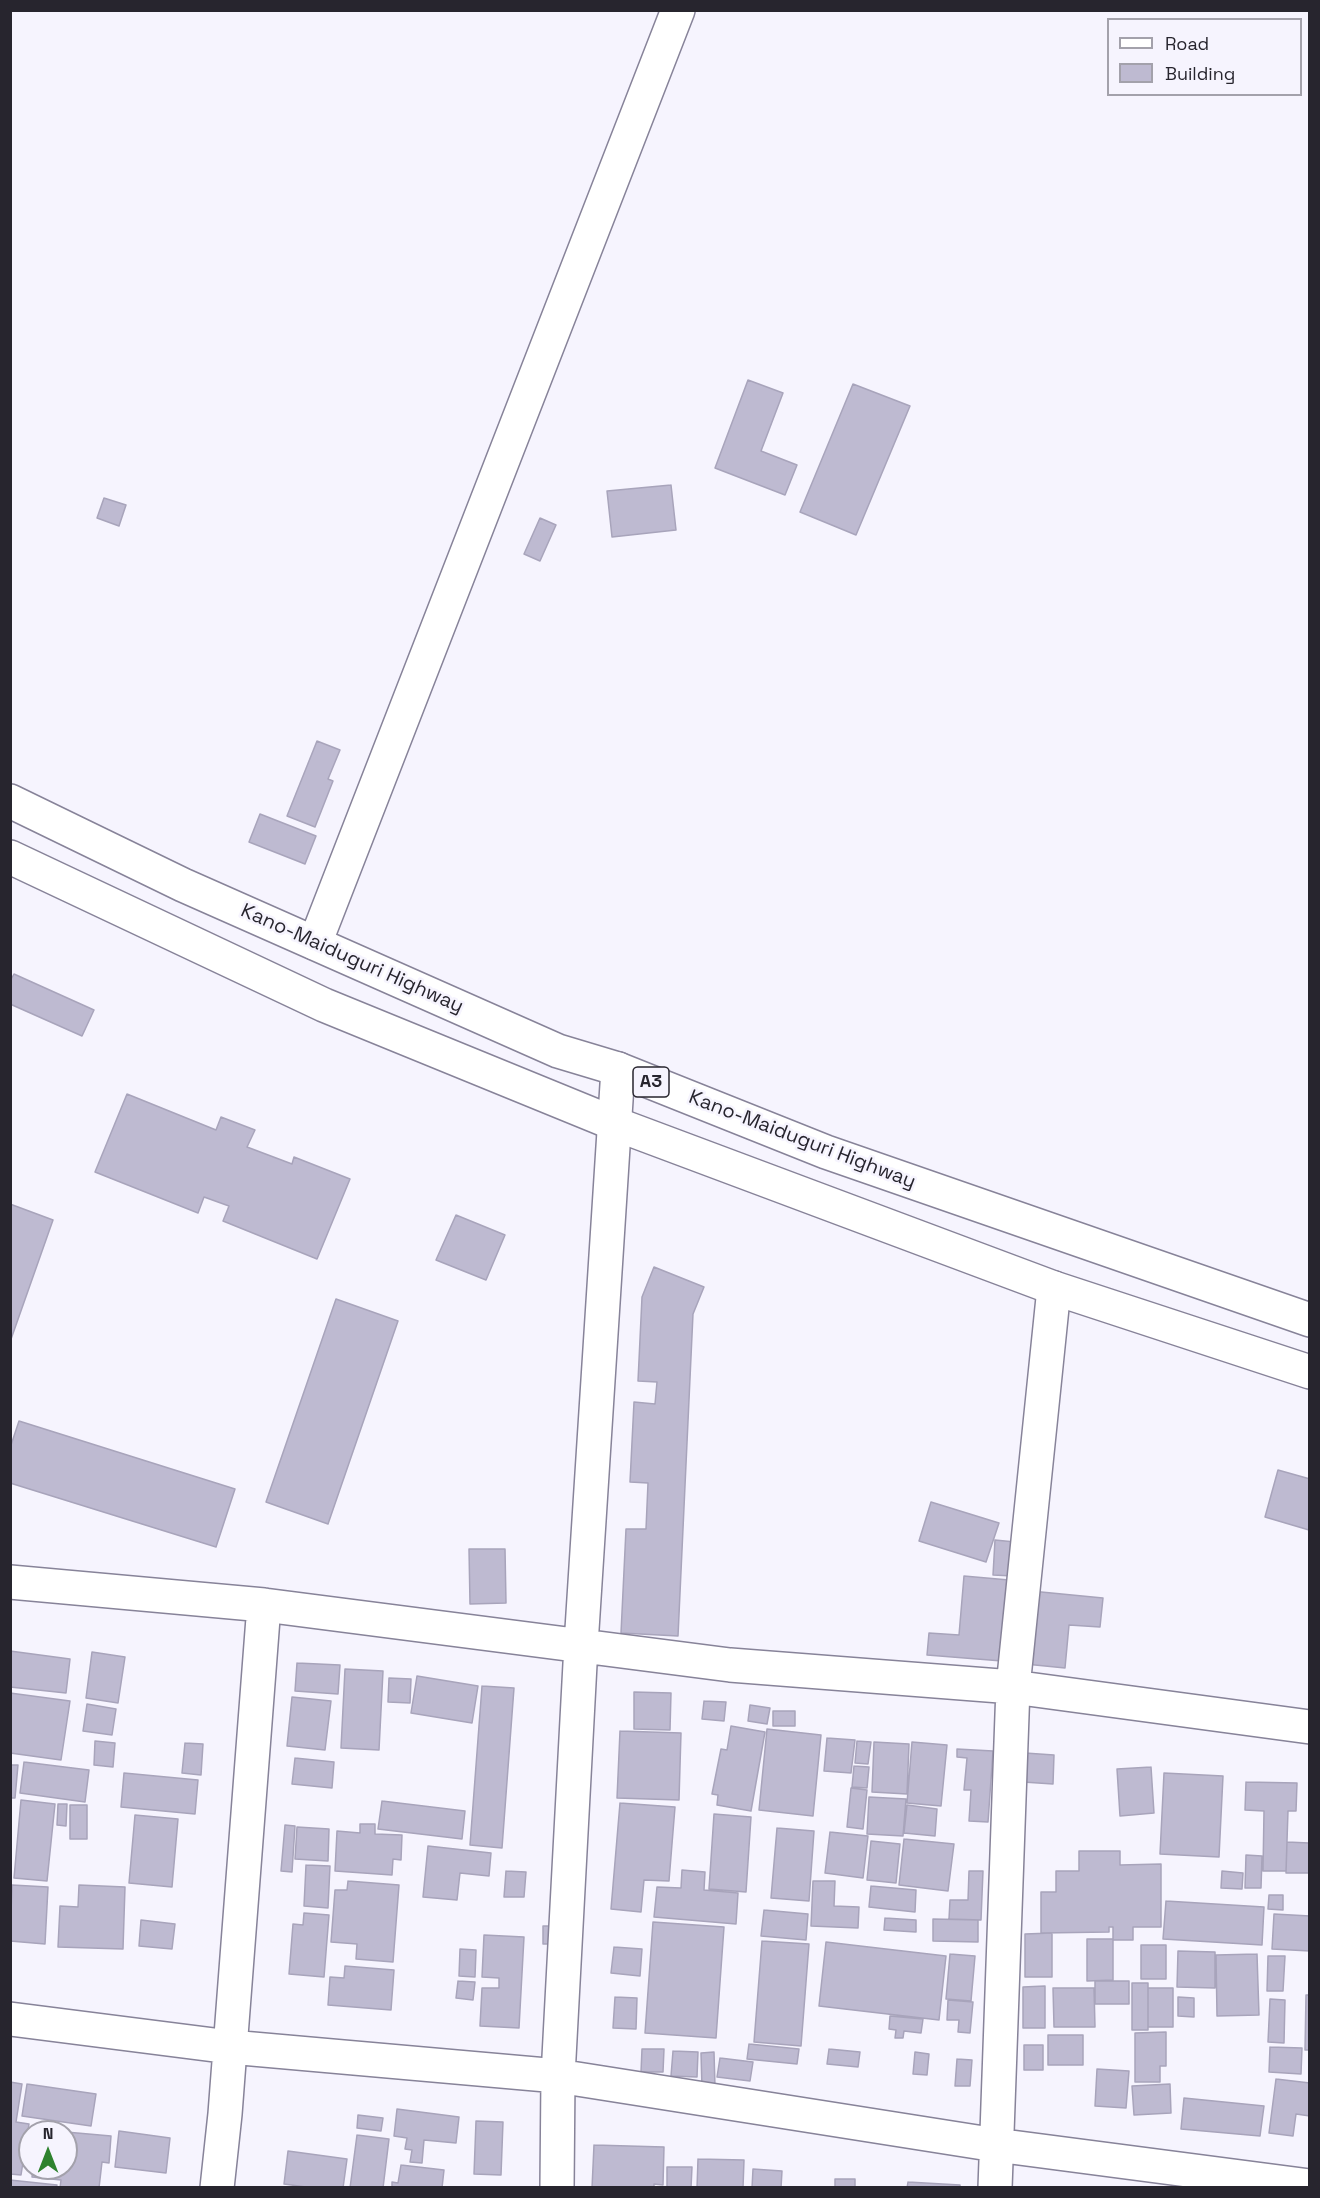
<!DOCTYPE html>
<style>
body{margin:0}
#map{position:relative;width:1320px;height:2198px;overflow:hidden;background:#f6f4fe;font-family:"Space Grotesk",sans-serif}
canvas{display:block}
.frame{position:absolute;inset:0;border:12px solid #27252e;pointer-events:none}
.legend{position:absolute;left:1107px;top:18px;width:195px;height:78px;box-sizing:border-box;background:#f6f4fe;border:2px solid #a3a1ab;margin:0;padding:8px 10px;list-style:none;font-size:18px;color:#27252e}
.legend li{display:flex;align-items:center;gap:12px;height:30px}
.legend b{width:30px;border:2px solid #a3a1ab}
.north{position:absolute;left:18px;top:2120px;width:60px;height:60px;box-sizing:border-box;background:#f6f4fe;border:2px solid #a3a1ab;border-radius:50%;rotate:0deg;font-size:16px;font-weight:700;line-height:24px;text-align:center;color:#27252e}
.north::after{content:'';display:block;margin:auto;width:21px;height:27px;background:#2e822e;clip-path:polygon(50% 0,100% 100%,50% 72%,0 100%)}
</style>
<div id="map">
<canvas width="1320" height="2198"></canvas>
<div class="frame"></div>
<ul class="legend">
<li><b style="height:8px;background:#fff"></b>Road</li>
<li><b style="height:16px;background:#bebad1"></b>Building</li>
</ul>
<div class="north">N</div>
</div>
<script>
const context = document.querySelector('canvas').getContext('2d');
context.lineJoin = 'round';
function fillPath(path, color) {
  context.fillStyle = color;
  context.fill(path, 'evenodd');
}
function shape(rows) {
  const path = new Path2D();
  for (const r of rows) {
    path.moveTo(r[0], r[1]);
    for (let i = 2; i < r.length; i += 2) path.lineTo(r[i], r[i + 1]);
  }
  return path;
}
function stroke(path, color, width, dash) {
  context.strokeStyle = color;
  context.lineWidth = width;
  context.lineCap = dash ? 'butt' : 'round';
  context.setLineDash(dash || []);
  context.stroke(path);
}
function drawText(font, color, halo, rows, align = 'center') {
  context.font = font + ' "Space Grotesk",sans-serif';
  context.lineWidth = 5;
  context.setLineDash([]);
  context.textBaseline = 'middle';
  context.strokeStyle = halo;
  context.fillStyle = color;
  for (const [text, x, y, turn = 0] of rows) {
    context.save();
    context.translate(x, y);
    context.rotate((+turn || 0) * Math.PI / 180);
    context.textAlign = isNaN(turn) ? turn : align;
    if (halo) context.strokeText(text, 0, 0);
    context.fillText(text, 0, 0);
    context.restore();
  }
}
const building = shape([
 [748,380,783,393,761,451,797,465,785,495,715,468,748,380],
 [853,384,910,406,856,535,800,512,853,384],
 [671,485,676,530,612,537,607,491,671,485],
 [104,498,126,505,119,526,97,518,104,498],
 [540,518,556,525,540,561,524,554,540,518],
 [317,741,340,750,328,779,333,781,315,827,287,816,317,741],
 [260,814,316,836,305,864,249,842,260,814],
 [14,974,94,1010,82,1036,10,1004,10,981,14,974],
 [127,1094,216,1130,221,1117,255,1130,247,1147,292,1164,294,1157,350,1179,317,1259,223,1221,229,1206,204,1197,198,1213,95,1172,127,1094],
 [10,1204,53,1220,10,1342,10,1204],
 [456,1215,505,1235,486,1280,436,1260,456,1215],
 [654,1267,704,1287,693,1314,678,1636,621,1633,626,1529,646,1529,648,1483,630,1482,634,1402,655,1404,657,1382,638,1381,642,1297,654,1267],
 [336,1299,398,1321,328,1524,266,1502,336,1299],
 [19,1421,235,1489,216,1547,10,1483,10,1448,19,1421],
 [1278,1470,1310,1479,1309,1530,1265,1517,1278,1470],
 [931,1502,999,1523,986,1562,919,1541,931,1502],
 [995,1540,1015,1542,1013,1576,993,1575,995,1540],
 [469,1549,505,1549,506,1603,470,1604,469,1549],
 [964,1576,1009,1580,1002,1661,927,1655,929,1633,959,1635,964,1576],
 [1031,1591,1103,1598,1100,1627,1069,1625,1065,1668,1025,1664,1031,1591],
 [10,1651,70,1659,66,1693,10,1687,10,1651],
 [92,1652,125,1657,118,1703,86,1698,92,1652],
 [297,1663,340,1665,338,1694,295,1691,297,1663],
 [345,1669,383,1671,379,1750,341,1748,345,1669],
 [417,1676,478,1686,472,1723,411,1713,417,1676],
 [389,1678,411,1679,410,1703,388,1702,389,1678],
 [482,1686,514,1688,502,1848,470,1845,482,1686],
 [634,1692,671,1693,670,1730,634,1729,634,1692],
 [10,1693,70,1701,61,1760,10,1753,10,1693],
 [292,1697,331,1701,325,1750,287,1746,292,1697],
 [704,1701,726,1702,724,1721,702,1719,704,1701],
 [87,1704,116,1709,112,1735,83,1731,87,1704],
 [750,1705,770,1708,767,1724,748,1721,750,1705],
 [773,1711,795,1711,795,1726,773,1726,773,1711],
 [731,1726,765,1732,751,1811,717,1805,718,1795,712,1794,721,1749,727,1750,731,1726],
 [767,1729,821,1735,813,1816,759,1810,767,1729],
 [620,1731,681,1733,679,1800,617,1798,620,1731],
 [827,1738,855,1740,851,1773,824,1771,827,1738],
 [95,1741,115,1743,113,1767,94,1765,95,1741],
 [857,1741,871,1742,868,1764,855,1763,857,1741],
 [874,1742,909,1744,907,1794,872,1792,874,1742],
 [912,1742,947,1745,941,1806,907,1803,912,1742],
 [185,1743,203,1744,201,1775,182,1773,185,1743],
 [957,1749,993,1751,988,1822,969,1821,971,1790,964,1790,967,1758,957,1757,957,1749],
 [1025,1753,1054,1755,1053,1784,1023,1782,1025,1753],
 [295,1758,334,1762,332,1788,292,1784,295,1758],
 [24,1762,89,1770,85,1802,20,1793,24,1762],
 [10,1765,18,1765,15,1798,10,1798,10,1765],
 [854,1766,869,1767,867,1788,852,1787,854,1766],
 [1151,1767,1154,1813,1120,1816,1117,1769,1151,1767],
 [124,1773,198,1780,195,1814,121,1807,124,1773],
 [1164,1773,1223,1776,1219,1857,1160,1854,1164,1773],
 [1246,1782,1297,1783,1296,1811,1288,1811,1286,1871,1263,1871,1264,1811,1245,1810,1246,1782],
 [851,1788,867,1790,863,1829,847,1827,851,1788],
 [869,1797,906,1799,903,1836,867,1834,869,1797],
 [21,1800,55,1804,47,1881,14,1878,21,1800],
 [382,1801,465,1811,462,1839,378,1829,382,1801],
 [620,1803,675,1807,669,1881,644,1880,641,1912,611,1909,620,1803],
 [58,1804,67,1804,66,1826,57,1825,58,1804],
 [70,1805,87,1805,87,1839,70,1839,70,1805],
 [907,1805,937,1809,935,1836,904,1833,907,1805],
 [714,1814,751,1817,746,1892,709,1889,714,1814],
 [135,1815,178,1819,172,1887,129,1883,135,1815],
 [360,1824,375,1824,375,1834,402,1835,401,1860,393,1859,392,1875,335,1871,337,1831,360,1833,360,1824],
 [285,1825,295,1826,292,1872,281,1871,285,1825],
 [297,1827,329,1829,328,1861,295,1859,297,1827],
 [777,1828,814,1831,809,1901,771,1898,777,1828],
 [830,1832,868,1836,863,1878,825,1873,830,1832],
 [904,1839,954,1844,948,1891,899,1885,904,1839],
 [871,1841,900,1844,896,1883,867,1880,871,1841],
 [1287,1842,1309,1843,1309,1873,1286,1873,1287,1842],
 [428,1846,491,1853,489,1876,460,1873,457,1900,423,1897,428,1846],
 [1079,1851,1120,1851,1120,1865,1161,1864,1161,1927,1133,1927,1133,1940,1113,1940,1113,1927,1109,1927,1109,1932,1041,1933,1041,1892,1056,1892,1056,1871,1079,1871,1079,1851],
 [1246,1855,1262,1856,1261,1888,1245,1888,1246,1855],
 [306,1865,330,1866,328,1908,304,1906,306,1865],
 [682,1870,705,1872,704,1890,738,1893,736,1924,654,1917,657,1887,681,1888,682,1870],
 [506,1871,526,1872,524,1897,504,1897,506,1871],
 [969,1871,983,1871,981,1920,949,1919,950,1900,968,1900,969,1871],
 [1222,1871,1243,1873,1242,1889,1221,1888,1222,1871],
 [348,1881,399,1885,393,1962,356,1959,357,1944,331,1942,335,1890,347,1890,348,1881],
 [813,1881,835,1881,834,1906,859,1907,858,1928,811,1926,813,1881],
 [12,1885,48,1887,45,1944,10,1941,12,1885],
 [79,1885,125,1887,123,1949,58,1947,60,1906,78,1907,79,1885],
 [871,1886,916,1890,915,1912,869,1907,871,1886],
 [1269,1895,1283,1895,1283,1910,1268,1909,1269,1895],
 [1166,1901,1264,1907,1262,1945,1163,1939,1166,1901],
 [764,1910,808,1914,806,1940,761,1936,764,1910],
 [304,1913,329,1915,324,1977,289,1974,293,1924,303,1925,304,1913],
 [1274,1914,1310,1916,1310,1951,1272,1949,1274,1914],
 [885,1918,916,1920,916,1932,884,1930,885,1918],
 [933,1919,978,1920,978,1942,933,1941,933,1919],
 [141,1920,175,1924,172,1949,139,1946,141,1920],
 [653,1922,724,1927,716,2038,645,2033,653,1922],
 [543,1926,553,1926,553,1944,543,1944,543,1926],
 [1052,1933,1052,1977,1025,1977,1025,1934,1052,1933],
 [484,1935,524,1937,519,2028,480,2026,482,1988,499,1988,499,1978,482,1977,484,1935],
 [1087,1939,1113,1939,1113,1980,1087,1981,1087,1939],
 [762,1941,809,1944,801,2046,754,2042,762,1941],
 [826,1942,946,1956,939,2020,819,2006,826,1942],
 [1141,1945,1166,1945,1166,1979,1141,1979,1141,1945],
 [614,1947,642,1949,640,1976,611,1973,614,1947],
 [460,1949,476,1950,475,1977,459,1976,460,1949],
 [1178,1951,1215,1952,1215,1988,1177,1987,1178,1951],
 [950,1954,975,1956,971,2001,946,1999,950,1954],
 [1257,1954,1259,2015,1217,2016,1216,1955,1257,1954],
 [1268,1956,1285,1956,1283,1991,1267,1991,1268,1956],
 [345,1966,394,1970,391,2010,328,2005,330,1977,344,1978,345,1966],
 [458,1981,475,1982,473,2000,456,1998,458,1981],
 [1095,1981,1129,1981,1129,2004,1095,2004,1095,1981],
 [1132,1983,1148,1983,1148,2030,1132,2030,1132,1983],
 [1045,1986,1045,2028,1023,2028,1023,1987,1045,1986],
 [1053,1988,1094,1988,1095,2027,1054,2027,1053,1988],
 [1148,1988,1173,1988,1173,2027,1148,2027,1148,1988],
 [1306,1995,1310,1995,1310,2050,1305,2050,1306,1995],
 [615,1997,637,1998,636,2029,613,2028,615,1997],
 [1178,1997,1194,1998,1194,2017,1178,2016,1178,1997],
 [1270,1999,1285,2000,1284,2043,1268,2042,1270,1999],
 [948,2000,973,2002,970,2033,958,2032,959,2020,947,2020,948,2000],
 [890,2016,923,2019,921,2033,904,2031,903,2038,895,2038,896,2030,889,2029,890,2016],
 [1166,2032,1166,2066,1160,2066,1160,2082,1135,2082,1135,2033,1166,2032],
 [1048,2035,1083,2035,1083,2065,1048,2065,1048,2035],
 [749,2044,799,2049,797,2064,747,2059,749,2044],
 [1024,2045,1043,2045,1043,2070,1024,2070,1024,2045],
 [1270,2047,1302,2048,1301,2074,1269,2072,1270,2047],
 [642,2049,664,2049,663,2072,641,2072,642,2049],
 [829,2049,860,2052,858,2067,827,2064,829,2049],
 [673,2051,698,2052,697,2077,671,2076,673,2051],
 [714,2052,715,2087,702,2088,701,2053,714,2052],
 [915,2052,929,2054,927,2075,913,2074,915,2052],
 [720,2058,753,2062,750,2081,717,2077,720,2058],
 [957,2059,972,2060,970,2086,955,2086,957,2059],
 [1097,2069,1129,2071,1126,2108,1095,2106,1097,2069],
 [1276,2079,1310,2083,1310,2116,1296,2114,1293,2136,1269,2133,1276,2079],
 [10,2082,22,2084,16,2122,29,2124,21,2175,10,2174,10,2082],
 [27,2084,96,2094,91,2126,22,2116,27,2084],
 [1170,2084,1171,2113,1134,2115,1132,2086,1170,2084],
 [1184,2098,1264,2106,1260,2136,1181,2129,1184,2098],
 [397,2109,459,2117,456,2143,424,2140,422,2163,410,2162,412,2150,405,2149,407,2138,394,2136,397,2109],
 [358,2115,383,2118,381,2131,357,2128,358,2115],
 [476,2121,503,2122,501,2175,474,2174,476,2121],
 [119,2131,170,2138,166,2173,115,2167,119,2131],
 [66,2132,111,2136,109,2163,102,2162,99,2188,60,2188,61,2180,32,2177,33,2168,66,2168,66,2132],
 [357,2135,389,2139,383,2188,350,2188,357,2135],
 [594,2145,664,2147,663,2185,654,2184,654,2188,592,2188,594,2145],
 [288,2151,347,2159,343,2188,313,2188,284,2184,288,2151],
 [698,2159,744,2160,743,2188,697,2188,698,2159],
 [401,2165,444,2170,442,2188,392,2188,392,2182,398,2183,401,2165],
 [667,2167,692,2167,691,2188,667,2188,667,2167],
 [753,2169,782,2171,781,2188,752,2188,753,2169],
 [835,2179,855,2179,855,2188,835,2188,835,2179],
 [10,2180,57,2185,56,2188,10,2188,10,2180],
 [908,2182,960,2185,960,2188,907,2188,908,2182]
]);
const street = shape([
 [315,943,678,10],
 [10,1582,264,1605,730,1665,1013,1687,1310,1727],
 [10,2019,230,2047,558,2076,996,2145,1310,2186],
 [217,2188,225,2114,264,1605],
 [557,2188,558,2076,581,1645,618,1069],
 [995,2188,1013,1687,1054,1288]
]);
const highway = shape([
 [10,801,183,885,558,1051,618,1069,826,1152,1310,1320],
 [10,857,324,1005,613,1123,1054,1288,1310,1372]
]);
const shields = [
 [651,1082,36]
];
const shieldNames = [
 ["A3",651,1082]
];
const streetNames = [
 ["Kano-Maiduguri Highway",352,959,24],
 ["Kano-Maiduguri Highway",802,1140,21]
];
fillPath(building, '#bebad1');
stroke(building, '#a8a4bb', 1.5);
stroke(street, '#878399', 36);
stroke(highway, '#878399', 36);
stroke(street, '#fff', 33);
stroke(highway, '#fff', 33);
for (const [x, y, w] of shields) {
  const box = new Path2D();
  box.roundRect(x - w / 2, y - 15, w, 30, 4.5);
  context.fillStyle = '#f6f4fe';
  context.fill(box);
  stroke(box, '#27252e', 1.5);
}
drawText('bold 18px', '#27252e', null, shieldNames);
drawText('20px', '#27252e', '#f6f4fe', streetNames);
</script>
